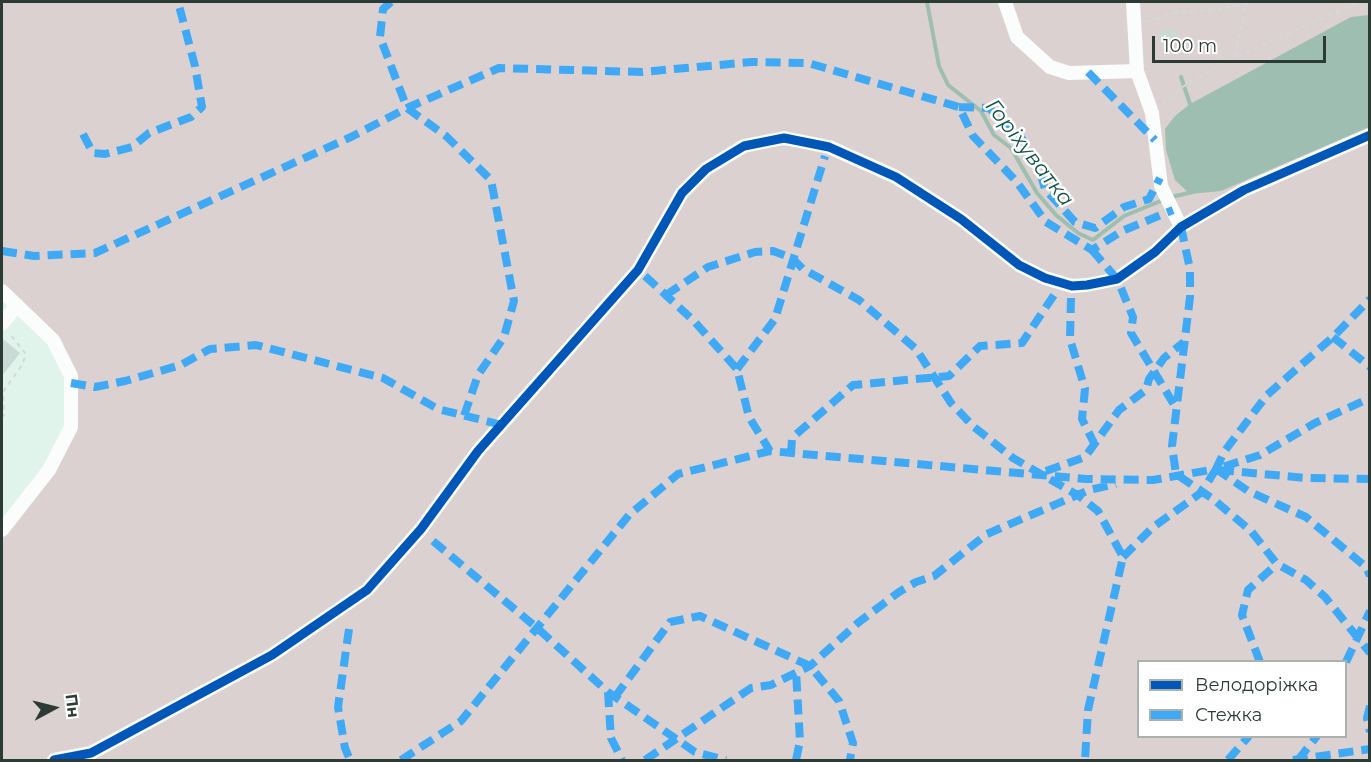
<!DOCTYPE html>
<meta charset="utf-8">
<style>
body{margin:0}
#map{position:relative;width:1371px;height:762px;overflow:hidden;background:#e0f4ec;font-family:Montserrat,sans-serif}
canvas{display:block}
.frame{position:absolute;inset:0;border:3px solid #2d3b36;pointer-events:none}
.legend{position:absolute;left:1137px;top:660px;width:210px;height:78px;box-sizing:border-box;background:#fff;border:2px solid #abb1af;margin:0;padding:8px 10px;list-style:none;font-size:18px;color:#2d3b36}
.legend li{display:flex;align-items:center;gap:12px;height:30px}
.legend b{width:30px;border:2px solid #abb1af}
.north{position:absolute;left:24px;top:678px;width:60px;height:60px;-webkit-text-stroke:4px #fff;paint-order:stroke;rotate:83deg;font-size:16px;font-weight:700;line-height:24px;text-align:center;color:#2d3b36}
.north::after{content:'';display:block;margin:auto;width:21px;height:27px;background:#2d3b36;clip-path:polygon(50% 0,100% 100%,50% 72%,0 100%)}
.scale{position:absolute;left:1152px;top:36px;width:174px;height:27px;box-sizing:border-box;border:3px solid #2d3b36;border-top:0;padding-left:8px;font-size:18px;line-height:21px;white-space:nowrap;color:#2d3b36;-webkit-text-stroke:4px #fff;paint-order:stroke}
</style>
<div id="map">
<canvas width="1371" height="762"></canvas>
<div class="frame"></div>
<ul class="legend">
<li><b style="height:8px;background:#0057b8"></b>Велодоріжка</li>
<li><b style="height:8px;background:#3fa9f5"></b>Стежка</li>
</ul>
<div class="north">Пн</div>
<div class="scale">100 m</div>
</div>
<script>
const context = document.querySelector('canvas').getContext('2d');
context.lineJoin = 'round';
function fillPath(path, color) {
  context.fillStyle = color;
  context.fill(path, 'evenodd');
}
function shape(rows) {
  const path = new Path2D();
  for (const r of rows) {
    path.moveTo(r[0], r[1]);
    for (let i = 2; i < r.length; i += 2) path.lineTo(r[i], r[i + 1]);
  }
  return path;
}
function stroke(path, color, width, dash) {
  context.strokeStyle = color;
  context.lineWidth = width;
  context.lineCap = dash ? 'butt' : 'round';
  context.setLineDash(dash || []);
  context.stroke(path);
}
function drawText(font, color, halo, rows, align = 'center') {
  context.font = font + ' Montserrat,sans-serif';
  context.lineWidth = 5;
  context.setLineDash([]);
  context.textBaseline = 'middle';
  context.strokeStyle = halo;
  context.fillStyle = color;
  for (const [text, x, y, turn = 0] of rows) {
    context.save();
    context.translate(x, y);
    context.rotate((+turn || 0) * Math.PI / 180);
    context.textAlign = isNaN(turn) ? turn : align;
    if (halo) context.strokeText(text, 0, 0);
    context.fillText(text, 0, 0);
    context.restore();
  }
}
const green = shape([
 [2,2,1369,2,1369,760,2,760,2,537,54,474,76,376,21,303,2,283],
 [1138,662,1346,662,1346,736,1138,736]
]);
const water = shape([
 [1369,15,1369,127,1221,191,1190,194,1175,180,1166,150,1165,129,1175,116,1190,104,1351,17]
]);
const stream = shape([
 [927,2,939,66,948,85,981,111,994,135,1011,148,1037,193,1056,215,1078,233,1093,240,1124,216,1163,200],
 [1181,77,1190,104],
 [1171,197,1193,192]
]);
const building = shape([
 [1176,29,1178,43,1161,45,1159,32],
 [2,338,20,353,2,376]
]);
const path = shape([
 [1147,22,1174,13,1219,9,1256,2],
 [1235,56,1246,3],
 [1162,105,1184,86,1223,63,1358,2],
 [2,418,4,415,3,392,22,365,26,354,9,333]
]);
const minor = shape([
 [1005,2,1017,37,1050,67,1069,73,1137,71],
 [1133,2,1137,71,1152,113,1161,186,1181,227],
 [2,291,53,340,71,376,71,427,49,470,2,530],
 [2,324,17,305],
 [54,760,91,753,272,655,367,590,421,529,478,451,638,270,682,193,706,169,744,146,784,138,829,147,896,177,961,219,1019,265,1045,278,1072,286,1087,285,1117,279,1155,252,1181,227,1244,190,1370,135]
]);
const quiet = shape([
 [391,2,383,9,380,37,407,108,446,136,491,180,514,301,504,337,478,375,464,416],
 [1088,72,1155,140],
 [959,107,989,108,1020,136,1036,158,1045,189,1075,222,1095,228,1124,207,1149,199,1160,178],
 [83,134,93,153,105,154,132,147,149,133,191,117,202,107,195,66,178,2],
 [1181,227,1190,269,1190,297,1172,446,1176,474,1213,499,1251,531,1277,564,1306,580,1325,597,1370,653],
 [1092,250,1117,279],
 [2,251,34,256,95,253,351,137,407,108,499,68,642,72,752,62,808,63,959,107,973,136,1016,181,1046,222,1092,250,1122,231,1173,210],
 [645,276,693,320,737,369,749,417,770,451],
 [1121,288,1133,317,1131,333,1176,408],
 [666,295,708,267,755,252,773,251,792,258,803,269,859,300,916,349,951,403,974,427,1013,458,1079,496,1098,511,1123,557,1088,710,1085,760],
 [1071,298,1070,339,1085,389,1082,419,1094,443],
 [1333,337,1370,367],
 [737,369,775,319,825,156],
 [71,383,95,387,125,381,181,365,210,349,256,345,383,378,438,409,502,425],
 [791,455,792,438,853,385,949,376,980,346,1022,343,1054,295],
 [1216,469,1248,491,1306,517,1366,567,1370,576],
 [1219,470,1306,478,1370,479],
 [1046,471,1085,457,1119,410,1146,390,1149,379,1164,358,1184,342],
 [433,541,536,627,608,692,695,752,726,760],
 [1123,557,1152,528,1202,492,1216,469,1260,455,1315,423,1370,398],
 [349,629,338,707,345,748,350,760],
 [1260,662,1242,615,1248,590,1277,564],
 [1346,662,1370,611],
 [608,692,611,738,622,760],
 [615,697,670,622,700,616,810,666,839,701,853,743,850,760],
 [1370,706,1367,718,1370,732],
 [401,760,461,721,629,515,678,474,770,451,1086,479,1153,480,1216,469,1224,452,1267,395,1333,337,1370,299],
 [645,760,751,688,771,685,810,666,859,622,899,592,916,582,934,576,987,534,1089,490,1116,484],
 [796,760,800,741,796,671],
 [1228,760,1249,736],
 [1293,760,1370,749],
 [1298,760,1317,736]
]);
const cycleway = shape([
 [54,760,91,753,272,655,367,590,421,529,478,451,638,270,682,193,706,169,744,146,784,138,829,147,896,177,961,219,1019,265,1045,278,1072,286,1087,285,1117,279,1155,252,1181,227,1244,190,1370,135]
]);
const waterNames = [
 ["Горіхуватка",1029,153,52]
];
fillPath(green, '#dad1d0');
fillPath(water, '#9ebeb2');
stroke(stream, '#9ebeb2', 4);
fillPath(building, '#cadad4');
stroke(path, '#d3dad7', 2, [4.5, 4.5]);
stroke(minor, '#fafdfc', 14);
stroke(quiet, '#3fa9f5', 8, [15, 8]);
stroke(cycleway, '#0057b8', 9);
drawText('italic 21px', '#0e5643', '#fff', waterNames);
</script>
